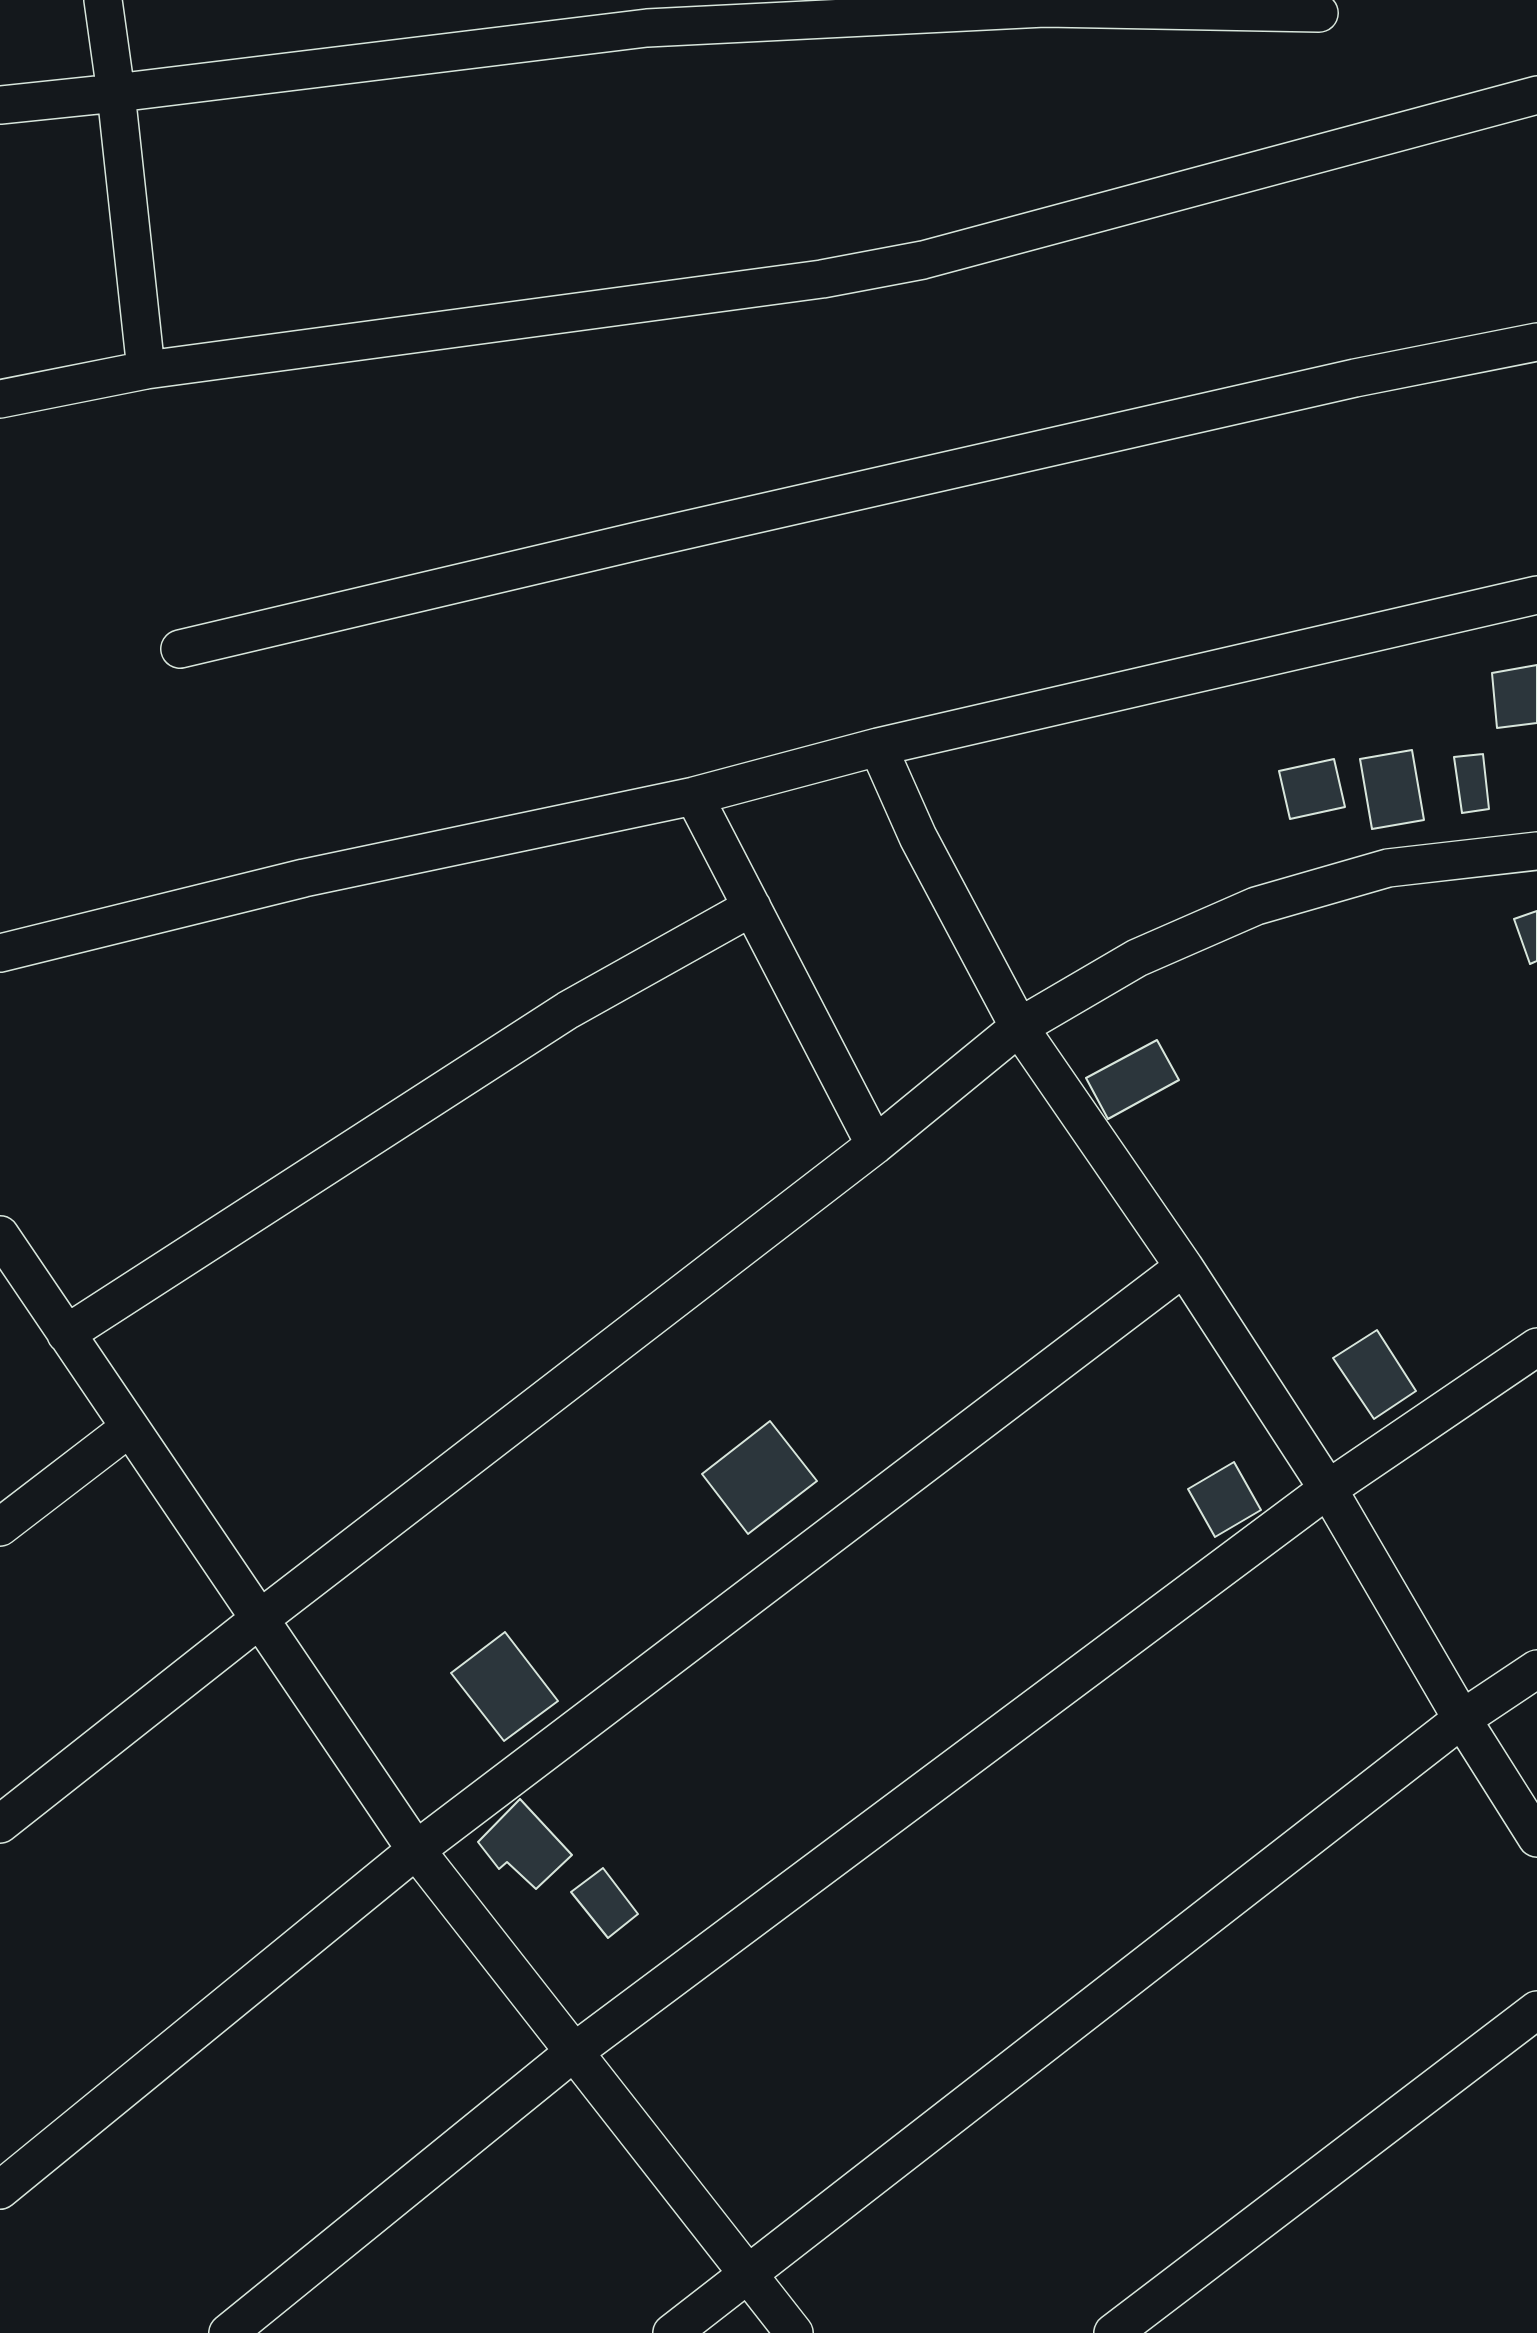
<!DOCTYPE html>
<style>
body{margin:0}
canvas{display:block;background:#14181c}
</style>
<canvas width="1537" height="2333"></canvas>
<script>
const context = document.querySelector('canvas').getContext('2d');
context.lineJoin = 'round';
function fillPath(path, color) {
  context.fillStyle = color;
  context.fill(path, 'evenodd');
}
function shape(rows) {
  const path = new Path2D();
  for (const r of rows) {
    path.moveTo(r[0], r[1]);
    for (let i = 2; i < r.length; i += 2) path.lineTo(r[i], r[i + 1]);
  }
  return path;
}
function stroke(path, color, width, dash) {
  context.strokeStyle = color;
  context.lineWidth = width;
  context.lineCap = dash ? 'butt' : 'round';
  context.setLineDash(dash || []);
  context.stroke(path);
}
const building = shape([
 [1537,665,1537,723,1497,728,1492,673,1537,665],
 [1412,750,1424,820,1372,829,1360,759,1412,750],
 [1483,754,1489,809,1462,813,1454,757,1483,754],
 [1334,759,1345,807,1290,819,1279,771,1334,759],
 [1537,911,1537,961,1530,964,1514,919,1537,911],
 [1157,1040,1179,1080,1108,1119,1086,1078,1157,1040],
 [1377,1330,1416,1391,1374,1419,1333,1358,1377,1330],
 [770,1421,817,1481,748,1534,702,1474,770,1421],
 [1234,1462,1261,1510,1215,1537,1188,1489,1234,1462],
 [505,1632,558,1701,504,1741,451,1673,505,1632],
 [520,1799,572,1855,536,1889,507,1862,499,1869,478,1842,520,1799],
 [603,1868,638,1914,608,1938,571,1892,603,1868]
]);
const minor = shape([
 [103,0,116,93,146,370],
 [0,105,116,93,647,28,1045,8,1319,13],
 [0,399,146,370,822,279,923,260,1537,95],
 [180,649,642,540,1355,378,1537,342],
 [878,747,918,837,1019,1027,1184,1267,1328,1489,1462,1719,1537,1838],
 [694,796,875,1145],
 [0,953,304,878,694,796,878,747,1537,595],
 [0,1235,416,1850,794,2333],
 [66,1334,568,1010,752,907],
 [0,1527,129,1428],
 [0,1824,261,1618,875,1145,1019,1027,1137,958,1256,906,1388,868,1537,851],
 [0,2190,416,1850,1184,1267],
 [228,2333,574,2052,1328,1489,1537,1347],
 [672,2333,1462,1719,1537,1669],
 [1113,2333,1537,2010]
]);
fillPath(building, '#2c363c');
stroke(building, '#d8e6dc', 2);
stroke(minor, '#d8e6dc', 40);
stroke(minor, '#14181c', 37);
</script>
